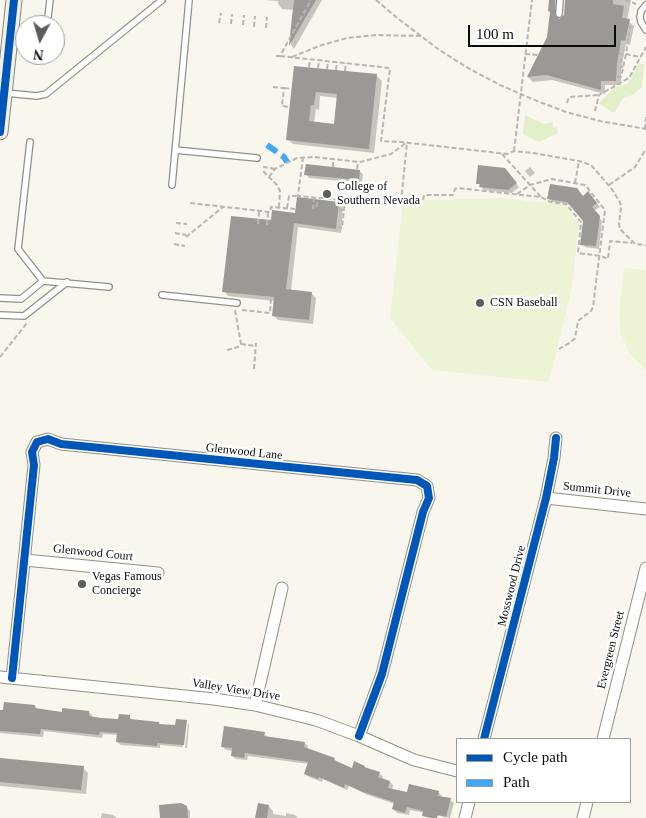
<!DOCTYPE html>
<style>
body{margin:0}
#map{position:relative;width:646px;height:818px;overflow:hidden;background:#f9f6ed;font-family:"Times New Roman",serif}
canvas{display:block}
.legend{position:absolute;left:456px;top:738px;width:175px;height:65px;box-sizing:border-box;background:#fff;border:1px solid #9d9d9d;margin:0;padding:6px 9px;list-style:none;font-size:15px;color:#0a0a0a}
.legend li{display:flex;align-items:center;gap:10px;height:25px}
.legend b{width:25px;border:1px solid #9d9d9d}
.north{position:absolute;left:15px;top:15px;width:50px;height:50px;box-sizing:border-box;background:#fff;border:1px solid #9d9d9d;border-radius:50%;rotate:186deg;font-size:14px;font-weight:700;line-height:20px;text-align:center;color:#0a0a0a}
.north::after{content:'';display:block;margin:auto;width:18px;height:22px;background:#5e5d59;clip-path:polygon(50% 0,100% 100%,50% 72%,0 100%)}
.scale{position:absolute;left:468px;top:25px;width:148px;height:22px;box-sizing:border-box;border:2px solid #0a0a0a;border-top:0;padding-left:6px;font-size:15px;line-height:18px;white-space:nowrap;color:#0a0a0a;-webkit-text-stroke:4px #fff;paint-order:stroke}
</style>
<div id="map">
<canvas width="646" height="818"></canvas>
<ul class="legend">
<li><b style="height:6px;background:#0057b8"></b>Cycle path</li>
<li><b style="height:6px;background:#3fa9f5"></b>Path</li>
</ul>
<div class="north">N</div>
<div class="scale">100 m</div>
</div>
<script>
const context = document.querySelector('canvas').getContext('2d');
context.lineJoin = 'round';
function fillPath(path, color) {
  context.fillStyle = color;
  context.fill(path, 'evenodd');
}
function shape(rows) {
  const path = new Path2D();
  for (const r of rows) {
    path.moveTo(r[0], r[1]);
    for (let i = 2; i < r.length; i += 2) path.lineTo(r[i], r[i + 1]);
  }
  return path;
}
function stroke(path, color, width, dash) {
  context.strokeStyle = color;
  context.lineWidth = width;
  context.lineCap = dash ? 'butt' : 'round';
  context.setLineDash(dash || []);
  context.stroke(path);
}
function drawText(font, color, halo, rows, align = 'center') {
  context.font = font + ' "Times New Roman",serif';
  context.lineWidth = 5;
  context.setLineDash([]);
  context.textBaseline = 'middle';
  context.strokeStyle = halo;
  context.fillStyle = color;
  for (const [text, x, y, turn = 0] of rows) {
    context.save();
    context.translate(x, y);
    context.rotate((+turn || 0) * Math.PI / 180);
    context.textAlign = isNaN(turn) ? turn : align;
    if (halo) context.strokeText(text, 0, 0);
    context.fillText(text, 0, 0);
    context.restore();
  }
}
const green = shape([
 [638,64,644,64,642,87,633,95,624,97,614,113,599,103,615,87,628,84],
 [525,115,544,124,552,122,553,128,557,127,558,133,539,142,523,134]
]);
const pitch = shape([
 [500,198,565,205,579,223,572,287,549,382,432,370,390,318,403,201],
 [624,268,646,270,646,370,630,354,621,334,619,319]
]);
const shadow = shape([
 [265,0,322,0,294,49,291,45,294,10,282,9,278,4,278,1],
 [551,0,558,0,561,3,559,21,565,15,565,0,631,0,627,20,634,26,630,45,626,44,621,70,621,85,605,85,605,94,552,80,533,82,528,77,549,37],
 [295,67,377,76,382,81,374,153,293,144,288,139],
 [320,96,338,98,335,125,314,123,316,109,319,110],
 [530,167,535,173,530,177,525,171],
 [359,171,363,174,362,183,309,178,306,174],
 [508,173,519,187,512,193,484,190,478,183],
 [591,196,600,207,594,211,602,221,599,249,585,247,582,244,584,221,571,204,552,202,549,199],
 [339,203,343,208,341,233,298,227,291,291,311,293,316,298,313,324,278,320,273,315,275,301,228,296,224,291,272,222],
 [35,706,38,710,63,713,89,712,92,715,92,718,119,720,129,716,133,721,159,723,161,725,176,727,186,722,187,723,185,723,183,747,160,745,160,748,121,745,117,742,118,735,103,734,102,738,44,731,43,737,0,733,0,711],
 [188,723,189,725,187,748,185,748],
 [264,734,268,737,304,743,308,746,307,750,334,759,338,763,352,769,364,767,379,773,383,777,382,779,390,782,393,785,392,790,408,794,438,792,442,796,441,798,450,800,454,803,450,818,410,810,409,815,397,813,393,809,395,804,368,795,349,786,347,790,323,779,322,782,309,777,305,774,309,764,248,756,247,760,236,759,232,756,233,751,226,750,223,747],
 [0,759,83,768,88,773,86,794,0,786],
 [269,806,273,811,273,814,286,816,286,813,295,815,298,818,257,818],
 [186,807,190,811,190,818,161,818],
 [102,813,113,815,117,818,101,818]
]);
const building = shape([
 [294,0,316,0,289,46,292,17],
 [549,0,555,0,555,16,559,19,564,15,565,0,613,0,613,4,624,6,622,18,630,19,625,41,621,40,617,64,616,81,601,81,601,90,546,75,527,77,547,37,550,12,548,11],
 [294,66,377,74,369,149,286,140],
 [316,92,337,94,334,124,309,121,311,105,314,105],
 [306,164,360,170,359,180,304,175],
 [478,165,505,168,517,183,508,190,479,187,480,184,476,184],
 [550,184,577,188,583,196,588,191,597,203,592,207,600,216,596,246,580,245,583,221,567,202,547,199],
 [297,197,339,202,336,229,294,223,286,289,312,292,309,320,272,316,274,297,222,292,231,216,271,220,272,210,295,213],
 [4,702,35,705,35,708,62,712,62,708,89,711,89,716,101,718,118,719,119,714,130,715,130,719,159,722,159,724,175,725,176,719,187,720,184,745,157,743,157,746,116,742,117,733,100,732,99,735,41,729,40,734,0,731,0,710,3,710],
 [224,726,265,732,264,736,305,742,304,747,335,758,334,760,352,768,354,761,365,766,364,767,380,772,378,777,390,781,388,788,407,792,409,784,439,791,438,796,451,798,446,817,438,815,437,818,431,818,422,816,423,811,407,807,405,813,392,809,394,802,363,792,345,784,344,788,319,777,318,779,304,774,308,762,245,753,244,758,231,756,232,748,221,747],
 [0,758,84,766,81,790,0,782],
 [181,803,187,806,188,818,160,818,159,805],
 [258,803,269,805,267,818,255,818]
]);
const path = shape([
 [376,0,396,17,438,49,468,68,500,85,532,99,566,112,600,121,646,129],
 [625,0,636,4],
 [219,23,221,13],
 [231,24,232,14],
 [243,25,244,15],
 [628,26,630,26,626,54,640,57],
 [254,27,255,16],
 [266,28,267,17],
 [619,53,622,54,620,67,623,67],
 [525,54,538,55],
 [276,56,280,56,311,0],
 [280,56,390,68,381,141,401,142,508,154,514,151,533,153,579,161,591,165,611,188,620,202,621,207,619,224,620,229,635,244,646,245],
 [292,57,319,46,347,38,377,35,421,36],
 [309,67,310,60],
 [318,68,319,61],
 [327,69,328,62],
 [336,70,337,62],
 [345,71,346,63],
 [617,77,621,77,626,54],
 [273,87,284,88,282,106,290,107],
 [284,88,292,89],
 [567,103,569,97,599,95],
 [595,111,599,95,629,78,646,47],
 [645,129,646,117],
 [514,151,532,0],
 [502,154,541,197],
 [303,157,298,196,342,200,401,202,407,142],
 [333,167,333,159],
 [275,169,264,167,264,172,277,185,280,191,279,207],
 [357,169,358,162],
 [269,177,275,169,297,158,314,157,360,162,391,154,407,142],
 [575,183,579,161],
 [609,185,635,167,646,149],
 [517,194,530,185,552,179,585,185,605,210,593,307,591,311,578,321,575,338,571,342,559,349],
 [314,197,313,208,316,208,318,201],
 [423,200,424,195,453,195,455,189,457,188,541,197,550,202,566,204,581,222,578,253,601,256,608,259,610,241,632,243],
 [190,203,270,212,271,207,295,209],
 [339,203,341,203,340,210,344,210],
 [287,208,289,196,298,196],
 [176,223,187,224],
 [258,224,259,211],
 [267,225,268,212],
 [337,227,342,228,345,200],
 [175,233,186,235],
 [186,237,223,207],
 [174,244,185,246],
 [242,310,270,313,271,297],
 [241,344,256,346],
 [227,350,238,347,241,344,235,310],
 [0,357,27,323],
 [254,369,256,343]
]);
const service = shape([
 [646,5,641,11,640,17,641,22,646,30],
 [559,14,560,0],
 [47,25,50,0],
 [55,49,57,49],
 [6,93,37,96,46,94,162,0],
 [30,142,18,249,43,281],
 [175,150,257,158],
 [172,185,189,0],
 [162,295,237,303],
 [0,298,21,299,43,281,109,287],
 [0,315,24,316,67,282]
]);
const minor = shape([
 [546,498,646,509],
 [25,560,158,573],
 [0,677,214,699,255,705,316,720,359,736,414,760,457,771],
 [12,678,34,465,32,452,37,442,48,439,61,444,417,480,427,486,429,498,423,512,382,674,359,736],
 [255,705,282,588],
 [484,739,546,498,554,458,556,438],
 [603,739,646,568],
 [465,818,469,802],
 [583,818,587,802]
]);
const secondary = shape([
 [0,132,14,0]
]);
const quiet = shape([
 [267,145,284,157,287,162]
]);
const cycleway = shape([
 [0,132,14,0],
 [12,678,34,465,32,452,37,442,48,439,61,444,417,480,427,486,429,498,423,512,382,674,359,736],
 [484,739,546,498,554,458,556,438]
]);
const markers = [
 [327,194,5,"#5e5d59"],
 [480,303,5,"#5e5d59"],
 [82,584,5,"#5e5d59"]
];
const poiNames = [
 ["College of",337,187],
 ["Southern Nevada",337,201],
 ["CSN Baseball",490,303],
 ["Vegas Famous",92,577],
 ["Concierge",92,591]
];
const streetNames = [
 ["Glenwood Lane",244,452,6],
 ["Summit Drive",597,490,6],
 ["Glenwood Court",93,553,6],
 ["Mosswood Drive",512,586,-76],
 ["Evergreen Street",611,650,-76],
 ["Valley View Drive",236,690,9]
];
fillPath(green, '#e3efcb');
fillPath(pitch, '#edf3d5');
fillPath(shadow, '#0003');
fillPath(building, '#9c9893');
stroke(service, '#92908c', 8);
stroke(minor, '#92908c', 13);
stroke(secondary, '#888783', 17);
stroke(path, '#b7b6b5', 2, [5, 2.5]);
stroke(service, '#fefefc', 5.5);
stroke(minor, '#fefefc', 11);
stroke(secondary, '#f4f2e7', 15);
stroke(quiet, '#3fa9f5', 6, [12, 6]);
stroke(cycleway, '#0057b8', 8);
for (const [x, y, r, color] of markers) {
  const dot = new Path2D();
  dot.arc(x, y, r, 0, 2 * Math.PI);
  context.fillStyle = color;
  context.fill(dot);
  stroke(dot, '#fff', 2);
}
drawText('12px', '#0a0a0a', '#fff', poiNames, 'left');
drawText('12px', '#0a0a0a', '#fff', streetNames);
</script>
